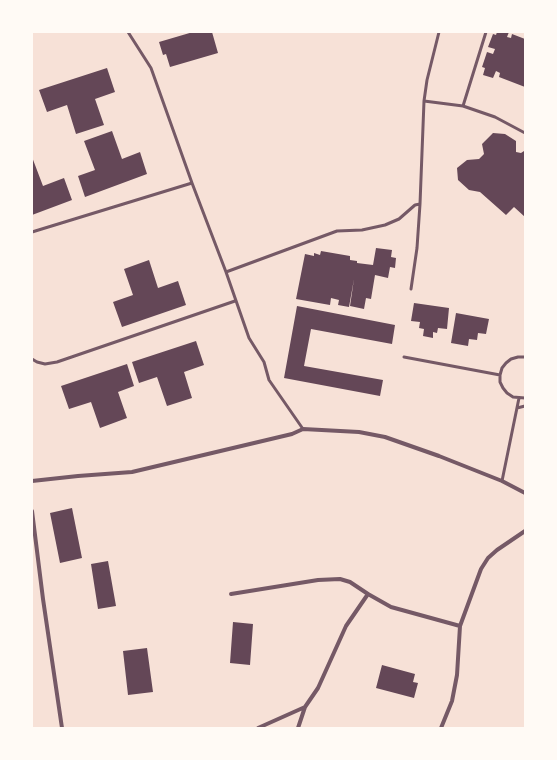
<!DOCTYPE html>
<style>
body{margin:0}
#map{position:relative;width:557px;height:760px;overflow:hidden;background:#f7e1d7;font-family:"Asap Condensed",sans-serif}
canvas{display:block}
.frame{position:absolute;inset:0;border:33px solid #fffaf5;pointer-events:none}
</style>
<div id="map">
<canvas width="557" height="760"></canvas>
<div class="frame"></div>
</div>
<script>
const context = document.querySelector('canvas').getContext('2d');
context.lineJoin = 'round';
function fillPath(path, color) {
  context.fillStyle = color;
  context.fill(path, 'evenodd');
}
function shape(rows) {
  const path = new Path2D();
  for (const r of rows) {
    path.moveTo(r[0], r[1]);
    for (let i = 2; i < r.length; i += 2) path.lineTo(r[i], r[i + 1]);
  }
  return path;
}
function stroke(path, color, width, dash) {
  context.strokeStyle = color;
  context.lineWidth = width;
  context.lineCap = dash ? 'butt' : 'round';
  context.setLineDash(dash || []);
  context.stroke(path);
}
const building = shape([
 [193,32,212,32,218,53,170,67,166,54,163,55,159,42],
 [497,32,509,32,507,37,511,38,512,34,525,39,525,87,499,77,500,73,496,71,493,78,483,75,485,68,482,67,487,52,493,54,495,49,488,47,493,34,496,35],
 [107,68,115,92,95,99,104,125,76,134,67,105,47,112,39,90],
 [112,131,122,159,140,152,147,174,85,197,78,176,95,170,84,141],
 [493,133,505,134,516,141,516,152,521,153,524,151,525,152,525,217,514,207,506,215,480,192,469,190,458,180,457,168,467,160,479,159,484,154,482,144],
 [32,157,43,186,64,178,72,200,32,215],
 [376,248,392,250,391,257,396,258,395,268,390,267,388,278,375,275,371,299,366,298,364,309,350,306,354,279,349,307,338,305,339,300,331,298,330,305,296,299,305,254,314,256,314,253,320,255,321,251,350,256,350,260,357,261,357,263,373,265],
 [149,260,158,288,178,281,186,305,122,327,113,302,133,295,124,269],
 [414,303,449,308,447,329,438,328,437,333,433,332,433,338,423,336,424,329,419,328,420,322,411,321],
 [297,306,395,325,392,344,311,329,304,366,383,380,380,396,284,378],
 [456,313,489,319,486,334,478,333,477,340,469,339,468,346,451,343],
 [196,341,204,365,184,372,192,398,167,406,157,377,139,383,132,362],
 [127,364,134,386,118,392,127,418,100,428,91,402,69,409,61,386],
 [72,508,82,558,60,563,50,513],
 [108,561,116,606,98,609,91,564],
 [233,622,253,624,250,665,230,663],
 [147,648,153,692,128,695,123,651],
 [382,665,415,674,413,682,418,683,414,698,376,688]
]);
const service = shape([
 [128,32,151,68,192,183,226,272,249,338,264,362,269,380,303,429],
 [424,101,463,106,495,117,525,133],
 [463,106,486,32],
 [32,232,192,183],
 [226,272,337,231,362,230,385,225,399,219,415,205,420,204],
 [411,289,417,248,420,204,424,101,427,80,439,32],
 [404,357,500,375],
 [525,357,518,357,511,359,506,363,502,368,500,375,500,382,503,388,507,393,513,397,525,398],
 [32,359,37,362,45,364,57,362,235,301],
 [517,408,525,406],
 [502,481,519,398]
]);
const minor = shape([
 [32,481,78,476,132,472,292,434,303,429,359,432,385,437,439,456,502,481,525,493],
 [32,511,43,599,62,728],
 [231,594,318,580,340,579,350,582,368,594,391,607,460,626],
 [258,728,305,707,318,688,346,626,368,594],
 [298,728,305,707],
 [441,728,452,701,457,675,460,626,481,569,488,558,497,550,525,531]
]);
fillPath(building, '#644757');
stroke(service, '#755966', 3);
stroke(minor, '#755966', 4);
</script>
